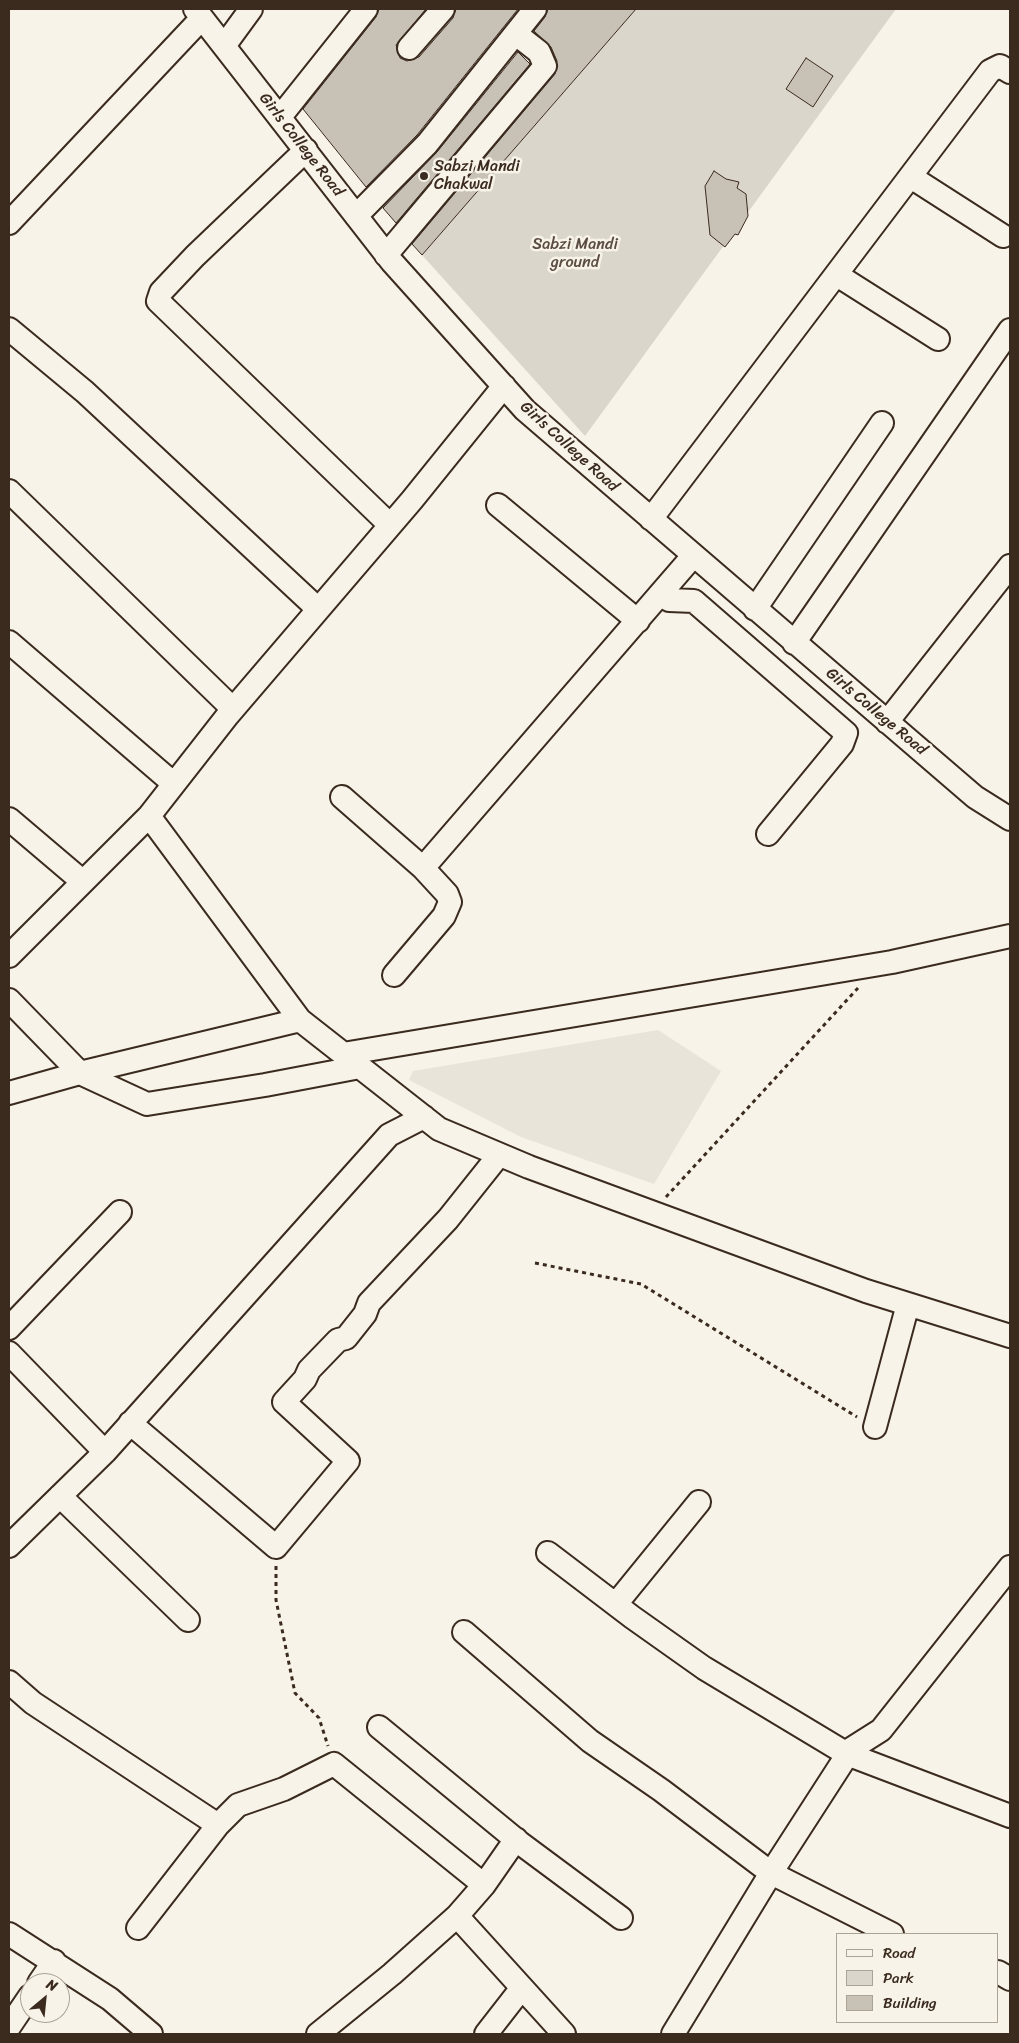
<!DOCTYPE html>
<style>
body{margin:0}
#map{position:relative;width:1019px;height:2043px;overflow:hidden;background:#f7f3e8;font-family:Sriracha,sans-serif}
canvas{display:block}
.frame{position:absolute;inset:0;border:10px solid #3b2a1e;pointer-events:none}
.legend{position:absolute;left:836px;top:1933px;width:162px;height:90px;box-sizing:border-box;background:#f7f3e8;border:1px solid #aca397;margin:0;padding:6px 9px;list-style:none;font-size:15px;color:#3b2a1e}
.legend li{display:flex;align-items:center;gap:10px;height:25px}
.legend b{width:25px;border:1px solid #aca397}
.north{position:absolute;left:20px;top:1973px;width:50px;height:50px;box-sizing:border-box;background:#f7f3e8;border:1px solid #aca397;border-radius:50%;rotate:28deg;font-size:14px;font-weight:700;line-height:20px;text-align:center;color:#3b2a1e}
.north::after{content:'';display:block;margin:auto;width:18px;height:22px;background:#3b2a1e;clip-path:polygon(50% 0,100% 100%,50% 72%,0 100%)}
</style>
<div id="map">
<canvas width="1019" height="2043"></canvas>
<div class="frame"></div>
<ul class="legend">
<li><b style="height:6px;background:#f7f3e8"></b>Road</li>
<li><b style="height:14px;background:#dbd6cb"></b>Park</li>
<li><b style="height:14px;background:#c8c1b6"></b>Building</li>
</ul>
<div class="north">N</div>
</div>
<script>
const context = document.querySelector('canvas').getContext('2d');
context.lineJoin = 'round';
function fillPath(path, color) {
  context.fillStyle = color;
  context.fill(path, 'evenodd');
}
function shape(rows) {
  const path = new Path2D();
  for (const r of rows) {
    path.moveTo(r[0], r[1]);
    for (let i = 2; i < r.length; i += 2) path.lineTo(r[i], r[i + 1]);
  }
  return path;
}
function stroke(path, color, width, dash) {
  context.strokeStyle = color;
  context.lineWidth = width;
  context.lineCap = dash ? 'butt' : 'round';
  context.setLineDash(dash || []);
  context.stroke(path);
}
function drawText(font, color, halo, rows, align = 'center') {
  context.font = font + ' Sriracha,sans-serif';
  context.lineWidth = 5;
  context.setLineDash([]);
  context.textBaseline = 'middle';
  context.strokeStyle = halo;
  context.fillStyle = color;
  for (const [text, x, y, turn = 0] of rows) {
    context.save();
    context.translate(x, y);
    context.rotate((+turn || 0) * Math.PI / 180);
    context.textAlign = isNaN(turn) ? turn : align;
    if (halo) context.strokeText(text, 0, 0);
    context.fillText(text, 0, 0);
    context.restore();
  }
}
const built = shape([
 [658,1030,721,1071,654,1184,521,1137,409,1080,413,1071]
]);
const green = shape([
 [636,9,896,9,585,436,422,255]
]);
const building = shape([
 [379,9,426,9,396,45,400,58,407,61,419,57,453,18,456,9,518,9,417,135,366,187,303,109,376,17,379,9],
 [548,9,636,9,422,255,412,244,555,74,557,61,551,47,534,31,545,17,548,9],
 [518,52,530,64,396,223,383,208,437,152,518,52],
 [806,58,833,76,813,107,786,89,806,58],
 [714,171,726,179,739,182,737,188,746,194,748,216,738,235,735,234,725,247,710,235,705,186,714,171]
]);
const path = shape([
 [666,1197,858,988],
 [535,1263,641,1284,857,1417],
 [276,1566,276,1600,295,1693,319,1718,328,1746]
]);
const minor = shape([
 [195,9,392,262,525,410,975,797,1010,819],
 [224,46,251,9],
 [409,48,443,9],
 [280,117,366,9],
 [306,150,195,256,161,292,158,301,390,525],
 [911,177,1003,236],
 [356,216,427,144,535,9],
 [9,223,202,18],
 [386,255,545,66,539,52,516,34],
 [837,275,938,339],
 [9,329,85,392,318,609],
 [9,491,233,709],
 [498,505,638,621],
 [651,519,990,71,1000,66,1010,72],
 [661,595,669,600,694,601,846,733,842,744,768,834],
 [755,609,882,423],
 [9,642,174,784],
 [794,643,1010,330],
 [887,722,1010,566],
 [342,797,423,868,447,894,450,902,444,916,394,975],
 [149,816,300,1020,439,1129,529,1167,866,1291,1010,1336],
 [9,819,82,881],
 [423,868,693,556],
 [9,956,149,816,228,715,412,500,504,386],
 [9,1000,80,1073,147,1104,265,1085,360,1067],
 [343,1054,892,962,1010,936],
 [9,1093,80,1073,300,1020],
 [9,1328,120,1212],
 [9,1353,105,1452,389,1135,424,1117],
 [130,1423,276,1547,348,1461,284,1402,305,1379,309,1370,338,1340,346,1338,365,1314,369,1303,448,1219,499,1155],
 [875,1427,908,1304],
 [60,1496,188,1620],
 [9,1546,105,1452],
 [548,1553,632,1617,704,1668,847,1754,1010,1816],
 [616,1604,699,1502],
 [464,1632,590,1741,661,1790,771,1873,892,1934],
 [9,1682,33,1703,218,1825,238,1805,284,1789,334,1764,484,1885,457,1916,392,1974,318,2034],
 [379,1727,520,1843,621,1918],
 [484,1885,516,1839],
 [457,1916,564,2034],
 [138,1928,218,1825],
 [9,1934,110,1999,151,2034],
 [998,1972,1010,1979],
 [39,1983,54,1961],
 [9,2027,30,1996],
 [486,2034,521,1989],
 [673,2034,771,1873,851,1749,881,1730,1010,1567]
]);
const markers = [
 [424,176,5,"#3b2a1e"]
];
const streetNames = [
 ["Girls College Road",301,145,52],
 ["Girls College Road",569,447,42],
 ["Girls College Road",876,712,40]
];
const poiNames = [
 ["Sabzi Mandi",434,167],
 ["Chakwal",434,185]
];
const parkNames = [
 ["Sabzi Mandi",575,245],
 ["ground",575,263]
];
fillPath(built, '#e9e4d9');
fillPath(green, '#dbd6cb');
fillPath(building, '#c8c1b6');
stroke(building, '#3b2a1e', 1);
stroke(minor, '#3b2a1e', 26);
stroke(path, '#3b2a1e', 3, [4, 4]);
stroke(minor, '#f7f3e8', 22);
for (const [x, y, r, color] of markers) {
  const dot = new Path2D();
  dot.arc(x, y, r, 0, 2 * Math.PI);
  context.fillStyle = color;
  context.fill(dot);
  stroke(dot, '#f7f3e8', 2);
}
drawText('16px', '#3b2a1e', '#f7f3e8', streetNames);
drawText('16px', '#3b2a1e', '#f7f3e8', poiNames, 'left');
drawText('16px', '#5b4c41', '#f7f3e8', parkNames);
</script>
